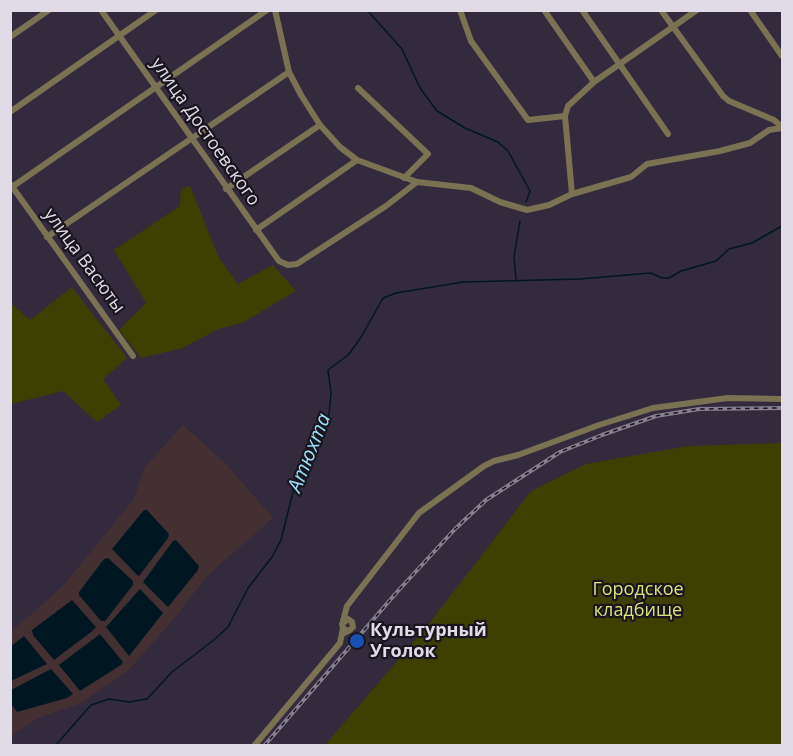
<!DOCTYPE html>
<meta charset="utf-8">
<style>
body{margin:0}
#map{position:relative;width:793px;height:756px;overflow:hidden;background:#332a3e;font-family:"Open Sans",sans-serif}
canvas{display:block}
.frame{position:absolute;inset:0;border:12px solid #e1dbe8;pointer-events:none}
</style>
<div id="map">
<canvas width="793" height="756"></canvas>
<div class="frame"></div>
</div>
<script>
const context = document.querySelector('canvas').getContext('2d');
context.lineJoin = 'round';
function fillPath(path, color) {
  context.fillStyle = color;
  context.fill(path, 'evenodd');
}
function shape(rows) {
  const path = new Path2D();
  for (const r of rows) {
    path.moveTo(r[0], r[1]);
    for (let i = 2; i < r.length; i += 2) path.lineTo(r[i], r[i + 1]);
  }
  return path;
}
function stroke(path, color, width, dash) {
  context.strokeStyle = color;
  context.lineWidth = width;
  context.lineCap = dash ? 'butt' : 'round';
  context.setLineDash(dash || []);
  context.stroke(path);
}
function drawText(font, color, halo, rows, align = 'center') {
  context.font = font + ' "Open Sans",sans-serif';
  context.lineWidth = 4.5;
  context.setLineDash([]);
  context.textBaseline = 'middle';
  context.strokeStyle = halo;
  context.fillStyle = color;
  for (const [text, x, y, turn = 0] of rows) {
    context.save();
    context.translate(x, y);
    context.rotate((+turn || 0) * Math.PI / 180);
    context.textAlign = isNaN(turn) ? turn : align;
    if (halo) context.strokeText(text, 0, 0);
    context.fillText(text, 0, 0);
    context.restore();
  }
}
const industrial = shape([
 [183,425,225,463,273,518,209,574,172,621,128,671,81,703,38,718,11,736,11,632,62,587,134,499,144,468]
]);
const green = shape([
 [190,186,218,256,238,284,273,265,296,291,242,323,218,329,183,348,141,358,119,330,146,303,114,250,180,206,181,189],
 [72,287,127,358,103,379,121,405,97,422,63,391,11,404,11,303,30,320],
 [782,443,782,745,325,745,428,625,531,491,586,464,688,446]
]);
const water = shape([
 [144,510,147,510,169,534,168,538,139,576,137,575,112,549],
 [176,540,199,566,198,570,168,607,143,582,173,541],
 [108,558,133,581,133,585,105,621,101,621,79,595,79,592,104,559],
 [140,589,163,613,129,656,106,627],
 [72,600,96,627,91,632,54,660,33,635,32,630],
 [100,634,123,662,121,665,80,691,59,665],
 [24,636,47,664,11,681,11,646],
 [51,669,73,694,67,698,17,712,11,704,11,690]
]);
const stream = shape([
 [367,10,402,49,420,88,437,111,465,128,498,142,508,151,530,191,526,202],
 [516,279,514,257,520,221],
 [55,746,91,705,109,699,129,702,147,699,172,672,215,639,228,627,248,588,272,557,281,540,296,480,321,437,329,414,331,393,328,370,348,355,360,339,383,298,396,293,463,282,580,279,651,273,662,278,669,278,681,271,716,261,729,249,752,243,782,226]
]);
const minor = shape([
 [101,10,279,261,288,265,297,264,386,206,417,182],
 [275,10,289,72,301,95,320,125,340,147,357,160,417,182,471,188,500,202,527,210,549,205,572,194,631,177,647,164,720,151,750,143,769,130,782,128],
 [460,10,471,41,528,120,565,116],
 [544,10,594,82],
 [582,10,668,134],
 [661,10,723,96,729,101,774,120,782,127],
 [750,10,782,56],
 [10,37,49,10],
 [358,88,428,154,404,178],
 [10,112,156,10],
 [11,185,133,356],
 [12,187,267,10],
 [226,189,320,125],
 [572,194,565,116,568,106,594,82,697,10],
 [256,230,357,160],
 [47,237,289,72],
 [343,621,347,606,419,513,484,466,494,461,518,455,599,425,653,408,728,398,782,399],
 [342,634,350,630,353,627,352,622,348,619,342,624,343,628,347,631],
 [254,746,340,643,343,628]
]);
const rail = shape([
 [264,746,397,592,455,529,486,500,560,452,602,435,656,416,699,409,782,408]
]);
const markers = [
 [357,641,8,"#1a4fb4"]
];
const streetNames = [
 ["улица Достоевского",205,132,55],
 ["улица Васюты",84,261,54]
];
const parkNames = [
 ["Городское",638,590],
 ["кладбище",638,611]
];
const poiNames = [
 ["Культурный",370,631],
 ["Уголок",370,652]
];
const waterNames = [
 ["Атюхта",310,453,-68]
];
fillPath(industrial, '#443032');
fillPath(green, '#3d4000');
fillPath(water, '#001721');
stroke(stream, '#001721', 1.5);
stroke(minor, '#7b7254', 6);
stroke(rail, '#877f90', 4);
stroke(rail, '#19151e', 1.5, [4.5]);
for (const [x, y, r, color] of markers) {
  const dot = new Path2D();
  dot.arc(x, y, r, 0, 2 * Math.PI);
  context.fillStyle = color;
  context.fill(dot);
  stroke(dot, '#19151e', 2);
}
drawText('18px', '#e1dbe8', '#19151e', streetNames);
drawText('18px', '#dbe37b', '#19151e', parkNames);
drawText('bold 18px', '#e1dbe8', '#19151e', poiNames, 'left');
drawText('italic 20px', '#9ee1fd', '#19151e', waterNames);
</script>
